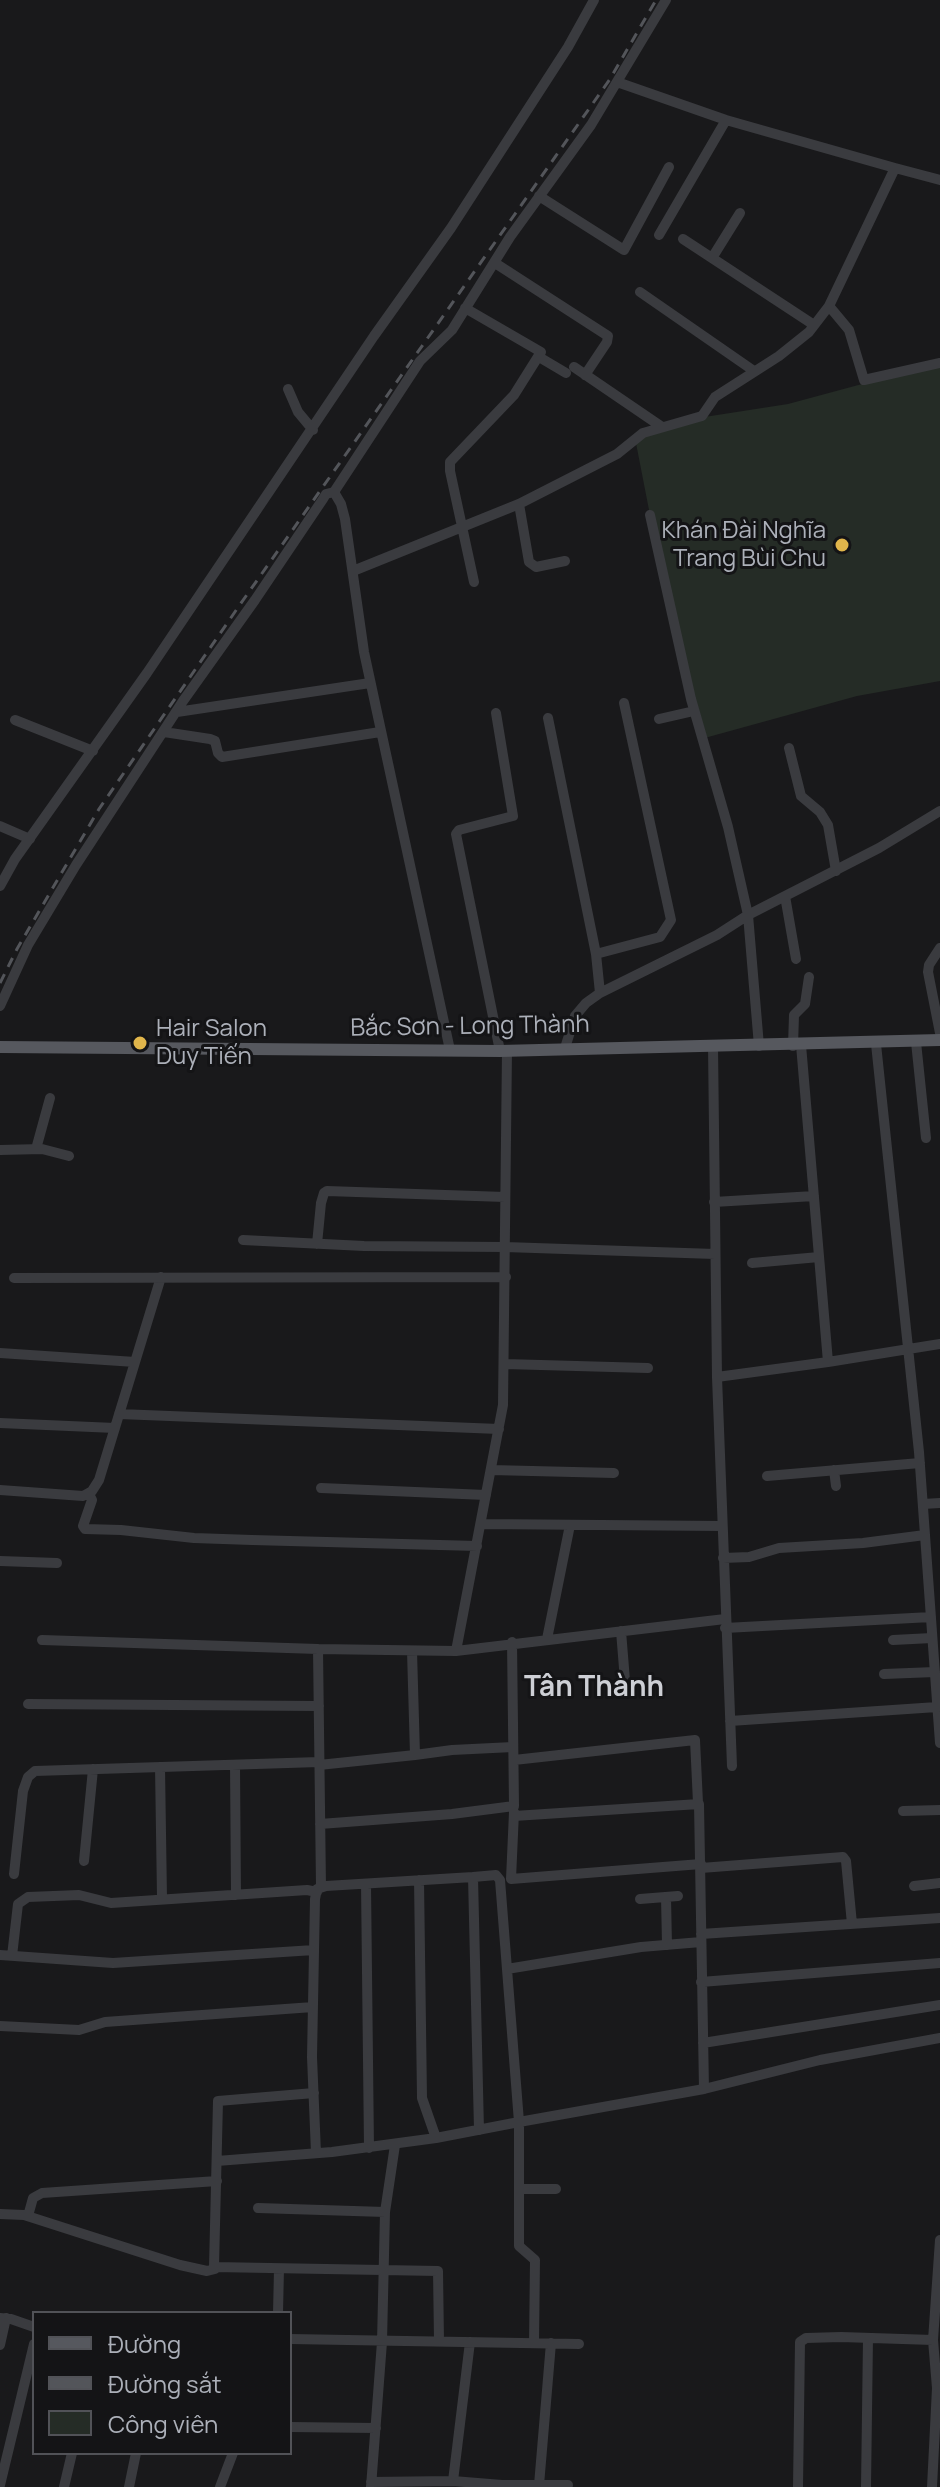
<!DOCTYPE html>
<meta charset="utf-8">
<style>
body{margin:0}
#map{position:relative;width:940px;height:2487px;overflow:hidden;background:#19191b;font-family:Manrope,sans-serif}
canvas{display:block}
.legend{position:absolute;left:32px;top:2311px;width:260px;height:144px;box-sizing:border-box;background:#141416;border:2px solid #515257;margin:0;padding:10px 14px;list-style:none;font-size:24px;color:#acb0b9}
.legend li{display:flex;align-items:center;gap:16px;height:40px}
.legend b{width:40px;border:2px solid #515257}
</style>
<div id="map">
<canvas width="940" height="2487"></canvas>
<ul class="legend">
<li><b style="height:10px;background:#56585e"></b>Đường</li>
<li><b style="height:10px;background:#53555a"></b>Đường sắt</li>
<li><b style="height:22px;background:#252c26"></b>Công viên</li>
</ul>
</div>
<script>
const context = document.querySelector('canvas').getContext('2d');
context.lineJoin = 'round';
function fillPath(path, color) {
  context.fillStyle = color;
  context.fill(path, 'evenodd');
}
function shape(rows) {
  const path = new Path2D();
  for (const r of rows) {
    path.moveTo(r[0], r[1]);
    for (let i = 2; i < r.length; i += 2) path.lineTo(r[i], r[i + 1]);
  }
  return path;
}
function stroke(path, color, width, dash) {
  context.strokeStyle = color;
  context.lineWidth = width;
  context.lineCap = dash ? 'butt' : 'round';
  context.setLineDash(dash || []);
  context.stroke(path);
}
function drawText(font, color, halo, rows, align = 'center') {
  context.font = font + ' Manrope,sans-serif';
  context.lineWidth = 6;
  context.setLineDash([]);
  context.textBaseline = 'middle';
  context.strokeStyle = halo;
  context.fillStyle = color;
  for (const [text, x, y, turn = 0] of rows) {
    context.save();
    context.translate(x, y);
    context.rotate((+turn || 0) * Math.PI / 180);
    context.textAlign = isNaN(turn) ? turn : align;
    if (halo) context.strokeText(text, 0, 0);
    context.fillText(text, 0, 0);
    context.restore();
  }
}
const green = shape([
 [940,363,940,681,857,696,701,739,650,515,635,438,698,418,788,404]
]);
const minor = shape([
 [617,82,726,120,895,168],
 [539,196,624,250,669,167],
 [659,235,726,120],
 [683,239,814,325],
 [712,258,740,213],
 [495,263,608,336,607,342,585,375],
 [640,292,754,371],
 [829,306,849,330,864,380,940,363],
 [465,308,541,352,514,395,450,462,450,471,474,582],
 [539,357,566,373],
 [574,367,662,427],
 [288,389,298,412,313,430],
 [334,492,420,361,452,330,510,237,591,125,666,0],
 [519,504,529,562,536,567,565,561],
 [650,515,691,699,728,827,748,915,759,1046],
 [353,571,519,504,617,454,643,433,702,416,715,397,779,356,809,332,829,306,895,168,940,180],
 [177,712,370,683],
 [496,713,513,816,459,830,456,834,500,1051],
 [548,718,596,954,600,993],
 [659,719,694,711],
 [15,720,93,751],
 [164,732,210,739,215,741,218,753,222,757,380,732],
 [789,748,801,796,820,812,828,825,836,871],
 [0,826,30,839],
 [0,886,15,859,147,673,374,336,451,228,568,47,594,0],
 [785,896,796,959],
 [940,948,929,965,928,972,940,1033],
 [596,954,660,937,671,920,624,703],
 [0,1006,28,945,76,865,183,701,255,600,323,499,326,494,334,492,341,504,345,519,364,652,450,1050],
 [916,1042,926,1138],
 [876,1044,919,1452,940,1743],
 [801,1045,828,1362,940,1344],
 [713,1046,717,1377,732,1766],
 [793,1046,794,1015,805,1004,809,977],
 [565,1048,575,1016,586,1003,600,993,717,935,748,915,879,848,940,811],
 [36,1149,50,1098],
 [0,1150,42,1149,69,1156],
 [714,1202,814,1196],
 [243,1240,364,1246,505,1247,715,1254],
 [317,1244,321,1203,324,1193,327,1191,505,1197],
 [752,1263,819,1257],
 [14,1278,506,1277],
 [0,1353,135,1362],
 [505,1364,648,1368],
 [717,1377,828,1362],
 [119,1414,499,1429],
 [0,1423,115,1428],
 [491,1470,614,1473],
 [834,1470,836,1486],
 [767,1476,920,1463],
 [321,1488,486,1495],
 [0,1490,83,1496,92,1491,99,1480,161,1277],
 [89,1494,92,1500,83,1526,85,1529,121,1530,194,1538,252,1540,477,1546],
 [923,1504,940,1503],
 [481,1524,722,1526],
 [723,1558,749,1557,779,1548,863,1543,925,1535],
 [0,1561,57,1563],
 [725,1628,931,1617],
 [621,1631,626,1693],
 [547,1639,570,1525],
 [42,1640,318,1649],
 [893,1640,932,1638],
 [412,1651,415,1755,452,1750,513,1747],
 [456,1651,725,1619],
 [884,1674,935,1672],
 [28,1704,319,1706],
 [730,1721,937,1707],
 [514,1760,695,1740,698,1803],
 [235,1765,236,1895],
 [319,1765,415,1755],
 [160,1767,162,1898],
 [903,1811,940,1810],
 [514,1812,511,1879,701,1864],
 [514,1816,699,1804,704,2089],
 [320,1824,452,1814,514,1806,512,1642],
 [84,1861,93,1769],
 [701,1868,843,1857,846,1861,852,1924],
 [14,1874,23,1791,28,1777,35,1771,319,1762],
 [473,1877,496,1875,500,1880,519,2122,704,2089,820,2060,940,2038],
 [419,1880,422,2098,436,2138,519,2122,519,2246,535,2260,534,2343],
 [366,1884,369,2148],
 [914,1886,940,1883],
 [321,1887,318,1649,456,1651,503,1405,507,1050],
 [666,1897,667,1945],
 [640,1899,678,1896],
 [701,1934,940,1918],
 [0,1955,113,1963,314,1950],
 [12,1956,18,1904,28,1897,79,1895,111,1903,307,1890,317,1892],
 [507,1969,641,1947,701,1942],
 [701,1982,940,1963],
 [0,2026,79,2030,105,2022,313,2007],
 [703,2043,940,2005],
 [314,2093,218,2101,214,2267,438,2271,439,2341],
 [316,2153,312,2057,315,1899,317,1889,326,1886,473,1877,479,2130],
 [217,2161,332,2152,436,2138],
 [521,2189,556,2189],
 [258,2208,385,2212],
 [0,2214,24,2215,180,2265,207,2271,215,2269],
 [28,2216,33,2198,42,2193,217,2181],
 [278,2313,279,2269],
 [0,2318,11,2319,34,2327],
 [290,2339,579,2344],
 [0,2345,6,2318],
 [290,2427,376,2428],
 [453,2481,470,2342],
 [371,2482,453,2481,502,2485,568,2485],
 [0,2485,34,2344],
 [539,2485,551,2343],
 [64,2487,72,2453],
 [129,2487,136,2453],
 [220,2487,233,2453],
 [371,2487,382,2342,385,2212,395,2145],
 [798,2487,800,2342,806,2338,841,2337,933,2340],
 [866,2487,868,2338],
 [932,2487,937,2388,933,2340,940,2240]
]);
const major = shape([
 [0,1047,500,1051,940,1040]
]);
const rail = shape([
 [0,983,17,949,99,809,239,606,610,79,656,0]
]);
const markers = [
 [842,545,8,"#e1b64b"],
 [140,1043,8,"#e1b64b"]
];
const poiNames = [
 ["Khán Đài Nghĩa",826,531],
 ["Trang Bùi Chu",826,559],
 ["Hair Salon",156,1029,"left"],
 ["Duy Tiến",156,1057,"left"]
];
const streetNames = [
 ["Bắc Sơn - Long Thành",470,1027,-1]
];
const quarterNames = [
 ["Tân Thành",594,1688]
];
fillPath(green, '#252c26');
stroke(minor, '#3a3b3f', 10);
stroke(major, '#56585e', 12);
stroke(rail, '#53555a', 3, [10, 8]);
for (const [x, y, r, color] of markers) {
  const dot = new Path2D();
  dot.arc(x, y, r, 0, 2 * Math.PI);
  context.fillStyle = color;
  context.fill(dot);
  stroke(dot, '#141416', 3);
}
drawText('24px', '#acb0b9', '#141416', poiNames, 'right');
drawText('24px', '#acb0b9', '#141416', streetNames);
drawText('bold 28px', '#cdcfd5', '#141416', quarterNames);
</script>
